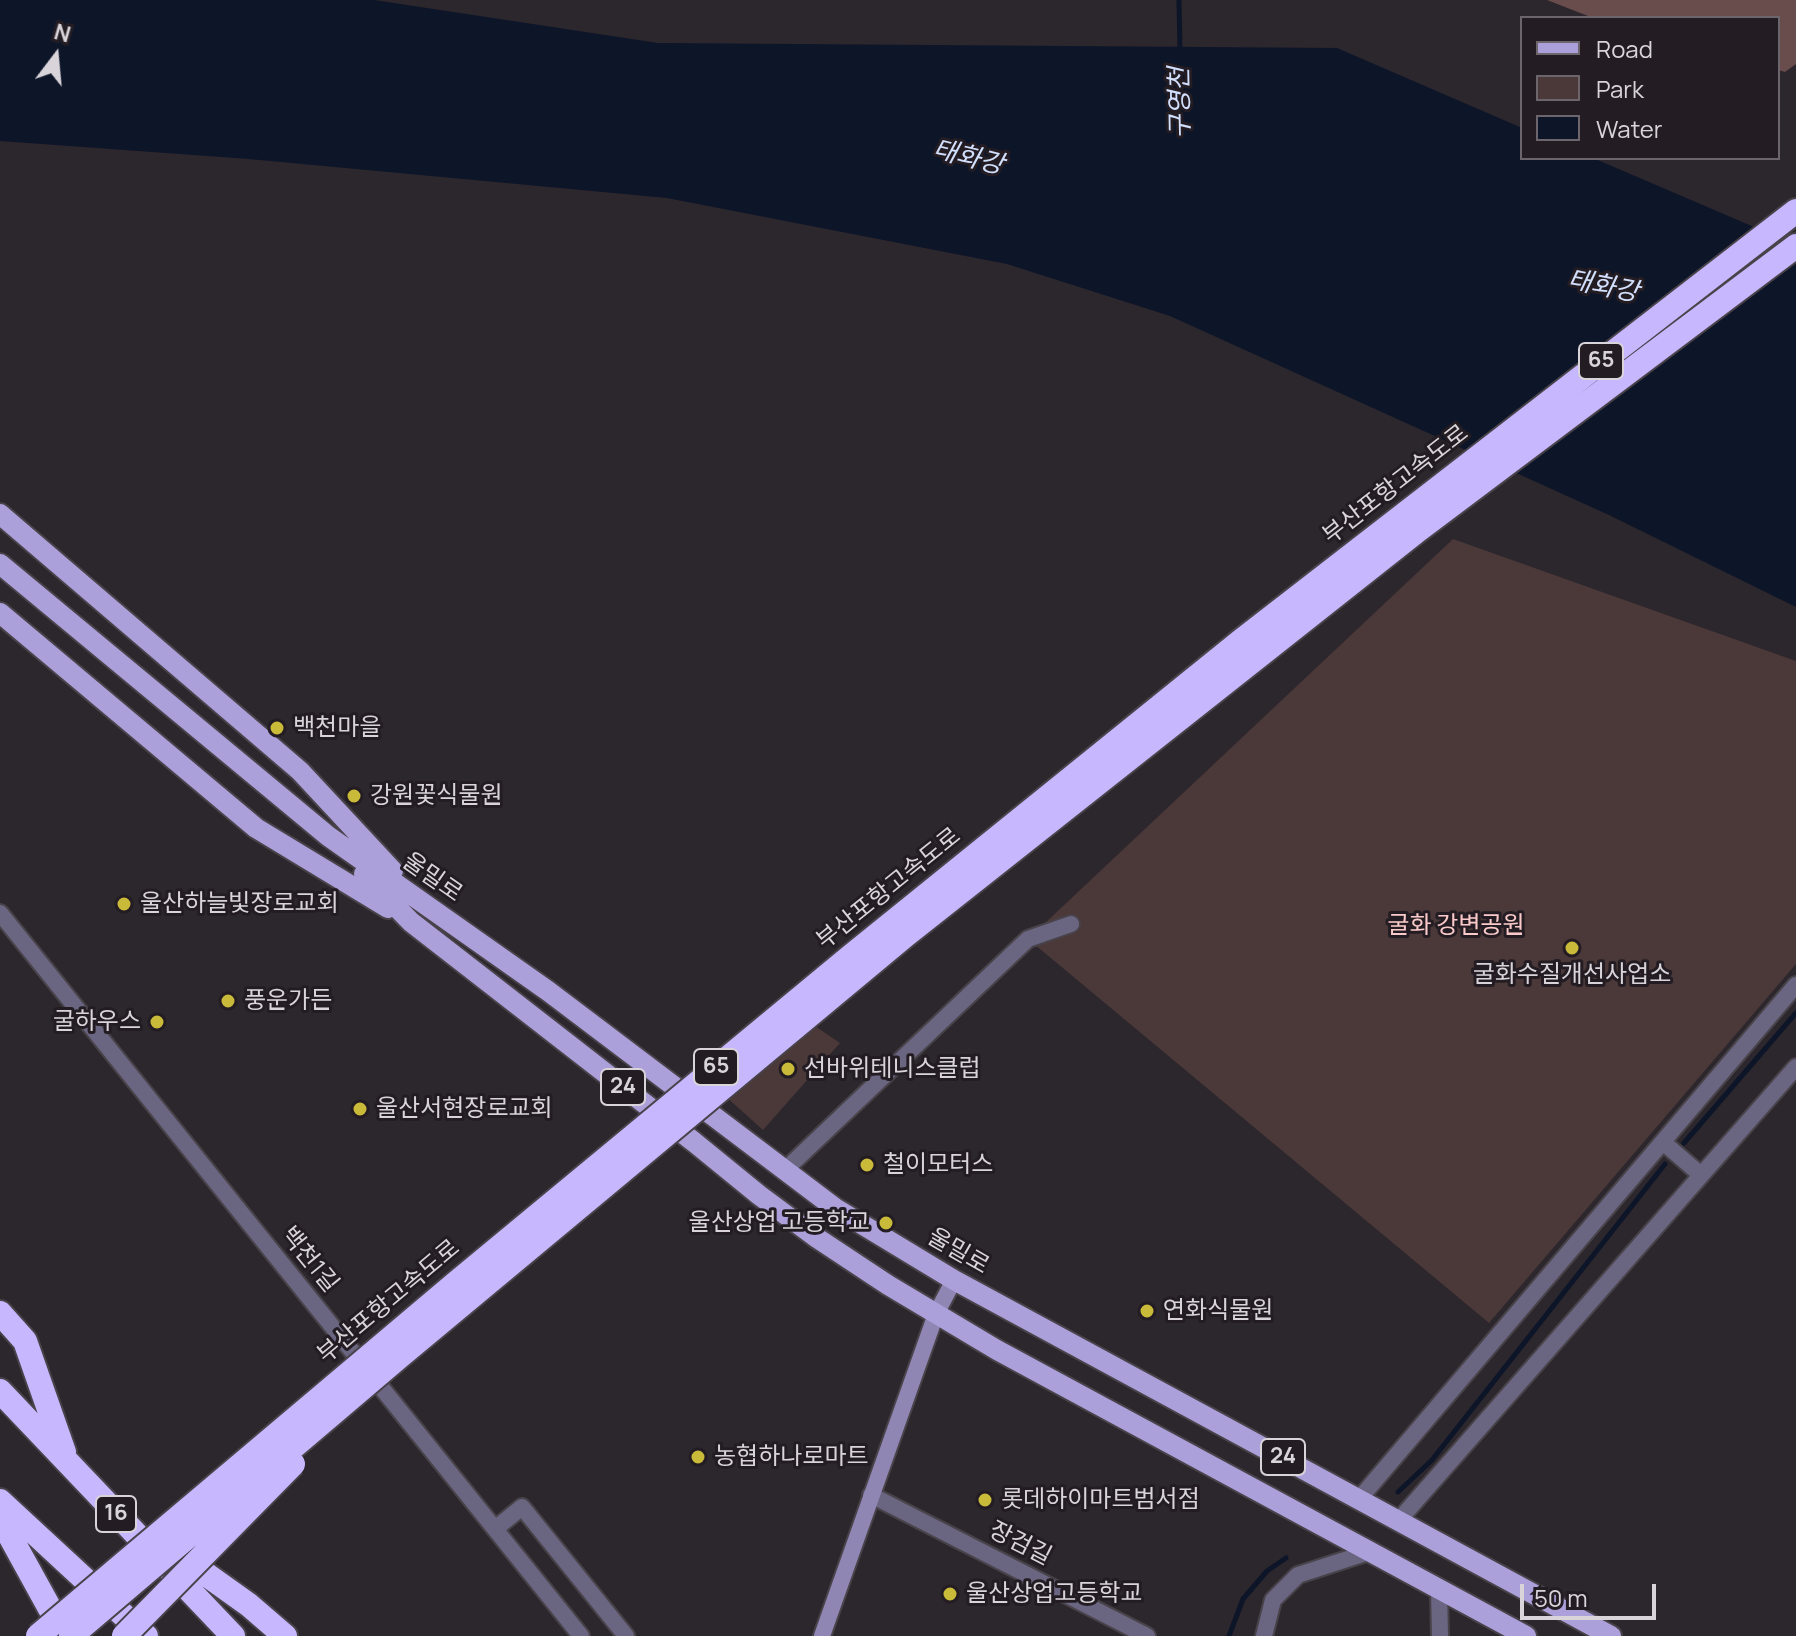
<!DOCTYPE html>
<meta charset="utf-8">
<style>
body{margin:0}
#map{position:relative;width:1796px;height:1636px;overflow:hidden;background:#2c262d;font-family:Manrope,sans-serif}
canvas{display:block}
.legend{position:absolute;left:1520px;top:16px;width:260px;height:144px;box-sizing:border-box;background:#231d23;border:2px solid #6c666c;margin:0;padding:10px 14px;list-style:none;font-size:24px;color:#d9d4d9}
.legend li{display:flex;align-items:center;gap:16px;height:40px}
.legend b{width:40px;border:2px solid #6c666c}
.north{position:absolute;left:16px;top:16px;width:80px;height:80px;-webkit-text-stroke:6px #231d23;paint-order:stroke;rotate:16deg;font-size:22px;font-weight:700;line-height:32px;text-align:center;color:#d9d4d9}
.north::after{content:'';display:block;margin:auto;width:28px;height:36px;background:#d9d4d9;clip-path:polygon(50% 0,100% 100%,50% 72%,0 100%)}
.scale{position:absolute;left:1520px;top:1584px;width:136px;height:36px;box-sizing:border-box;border:4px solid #d9d4d9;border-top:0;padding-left:10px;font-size:24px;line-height:28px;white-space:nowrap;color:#d9d4d9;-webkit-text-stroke:6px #231d23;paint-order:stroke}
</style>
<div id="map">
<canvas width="1796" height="1636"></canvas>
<ul class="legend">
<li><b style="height:10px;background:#aca0db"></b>Road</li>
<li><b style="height:22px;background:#4b3838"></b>Park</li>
<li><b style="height:22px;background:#0d1529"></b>Water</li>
</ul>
<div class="north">N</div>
<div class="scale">50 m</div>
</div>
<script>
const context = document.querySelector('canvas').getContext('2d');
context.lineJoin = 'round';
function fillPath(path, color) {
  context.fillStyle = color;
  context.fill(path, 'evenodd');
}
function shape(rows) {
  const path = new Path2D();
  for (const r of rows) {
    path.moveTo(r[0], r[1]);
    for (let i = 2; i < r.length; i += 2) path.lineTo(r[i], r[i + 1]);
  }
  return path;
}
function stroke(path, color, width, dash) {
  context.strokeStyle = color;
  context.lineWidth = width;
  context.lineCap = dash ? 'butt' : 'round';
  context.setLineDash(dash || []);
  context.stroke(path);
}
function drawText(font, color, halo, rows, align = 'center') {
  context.font = font + ' Manrope,"Noto Sans KR",sans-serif';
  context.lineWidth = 6;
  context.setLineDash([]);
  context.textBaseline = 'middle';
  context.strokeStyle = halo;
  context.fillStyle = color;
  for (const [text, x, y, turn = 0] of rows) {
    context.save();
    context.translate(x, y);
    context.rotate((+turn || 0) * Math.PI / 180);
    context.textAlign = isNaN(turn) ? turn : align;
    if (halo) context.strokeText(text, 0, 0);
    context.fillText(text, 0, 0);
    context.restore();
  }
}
const green = shape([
 [1453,539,1796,661,1796,964,1489,1323,1028,939],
 [815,1026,840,1043,763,1130,724,1095]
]);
const forest = shape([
 [1547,0,1796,0,1796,64,1785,72,1778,70,1778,18,1593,18]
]);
const water = shape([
 [0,0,374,0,658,43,1337,48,1522,128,1522,158,1593,158,1796,245,1796,607,1609,515,1170,316,1007,264,667,198,249,159,0,141]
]);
const stream = shape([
 [1179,0,1180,51],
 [1684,1143,1796,1013],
 [1398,1492,1432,1460,1665,1164],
 [1229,1636,1243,1599,1267,1571,1286,1558]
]);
const street = shape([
 [0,913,581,1636],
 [1664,1143,1701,1175],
 [785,1170,1028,939,1071,924],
 [871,1495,1147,1636],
 [1360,1498,1796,985],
 [1399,1520,1796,1067],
 [495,1529,522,1507,626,1636],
 [1439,1589,1440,1636],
 [1264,1636,1273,1600,1298,1575,1369,1552]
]);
const secondary = shape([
 [822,1636,936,1314,954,1280]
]);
const primary = shape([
 [0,514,300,771,393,871],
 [0,564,328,836,548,991,835,1208,954,1280,1611,1636],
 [0,613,256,828,388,908],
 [364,874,411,922,694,1142,759,1195,817,1238,888,1285,997,1350,1526,1636]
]);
const highway = shape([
 [1406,513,1796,211],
 [1413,534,1796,246],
 [0,1313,25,1341,64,1452],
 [0,1391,233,1636],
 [0,1501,146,1636],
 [0,1518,65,1636],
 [179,1555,249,1605,285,1636]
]);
const highwayBridge = shape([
 [38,1636,456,1283,851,956,1242,640,1406,513],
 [71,1636,400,1356,907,934,1413,534],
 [124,1636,293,1464]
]);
const markers = [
 [277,728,8,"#caba3a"],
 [354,796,8,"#caba3a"],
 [124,904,8,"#caba3a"],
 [1572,948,8,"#caba3a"],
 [228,1001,8,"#caba3a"],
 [157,1022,8,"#caba3a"],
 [788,1069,8,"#caba3a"],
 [360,1109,8,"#caba3a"],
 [867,1165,8,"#caba3a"],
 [886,1223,8,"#caba3a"],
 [1147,1311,8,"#caba3a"],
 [698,1457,8,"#caba3a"],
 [985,1500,8,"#caba3a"],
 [950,1594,8,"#caba3a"]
];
const shields = [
 [1601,361,44],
 [716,1067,44],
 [623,1087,44],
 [1283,1457,44],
 [116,1514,40]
];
const shieldNames = [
 ["65",1601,361],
 ["65",716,1067],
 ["24",623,1087],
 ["24",1283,1457],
 ["16",116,1514]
];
const streetNames = [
 ["부산포항고속도로",1396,485,-38],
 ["울밀로",432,878,35],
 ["부산포항고속도로",889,889,-39],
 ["울밀로",958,1252,30],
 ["백천1길",309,1260,51],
 ["부산포항고속도로",389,1302,-40],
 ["장검길",1020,1544,27]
];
const poiNames = [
 ["백천마을",293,728],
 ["강원꽃식물원",370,796],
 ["울산하늘빛장로교회",140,904],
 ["굴화수질개선사업소",1572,975,"center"],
 ["풍운가든",244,1001],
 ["굴하우스",141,1022,"right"],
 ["선바위테니스클럽",804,1069],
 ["울산서현장로교회",376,1109],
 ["철이모터스",883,1165],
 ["울산상업 고등학교",870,1223,"right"],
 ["연화식물원",1163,1311],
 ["농협하나로마트",714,1457],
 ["롯데하이마트범서점",1001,1500],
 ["울산상업고등학교",966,1594]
];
const parkNames = [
 ["굴화 강변공원",1456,926]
];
const waterNames = [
 ["구영천",1181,103,-91],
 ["태화강",968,158,14],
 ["태화강",1603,287,11]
];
fillPath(green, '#4b3838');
fillPath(forest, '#694c4c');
fillPath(water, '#0d1529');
stroke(stream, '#0d1529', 5);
stroke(street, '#484249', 20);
stroke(secondary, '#484249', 20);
stroke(primary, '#484249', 24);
stroke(highway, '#484249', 28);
stroke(street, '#6a6581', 16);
stroke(secondary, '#9086b4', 16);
stroke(primary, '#aca0db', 20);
stroke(highway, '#c7b7ff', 24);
stroke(highwayBridge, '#484249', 28, []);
stroke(highwayBridge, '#c7b7ff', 24);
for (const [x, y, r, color] of markers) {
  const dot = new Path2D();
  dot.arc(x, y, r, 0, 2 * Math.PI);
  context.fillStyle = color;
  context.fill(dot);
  stroke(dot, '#231d23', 3);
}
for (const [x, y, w] of shields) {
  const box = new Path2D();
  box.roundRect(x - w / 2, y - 18, w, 36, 6);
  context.fillStyle = '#231d23';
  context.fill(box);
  stroke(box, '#d9d4d9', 2);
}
drawText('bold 22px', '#d9d4d9', null, shieldNames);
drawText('24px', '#d9d4d9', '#231d23', streetNames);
drawText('24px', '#d9d4d9', '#231d23', poiNames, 'left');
drawText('24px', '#fac9c9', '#231d23', parkNames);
drawText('italic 26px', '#d3e0fd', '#231d23', waterNames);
</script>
